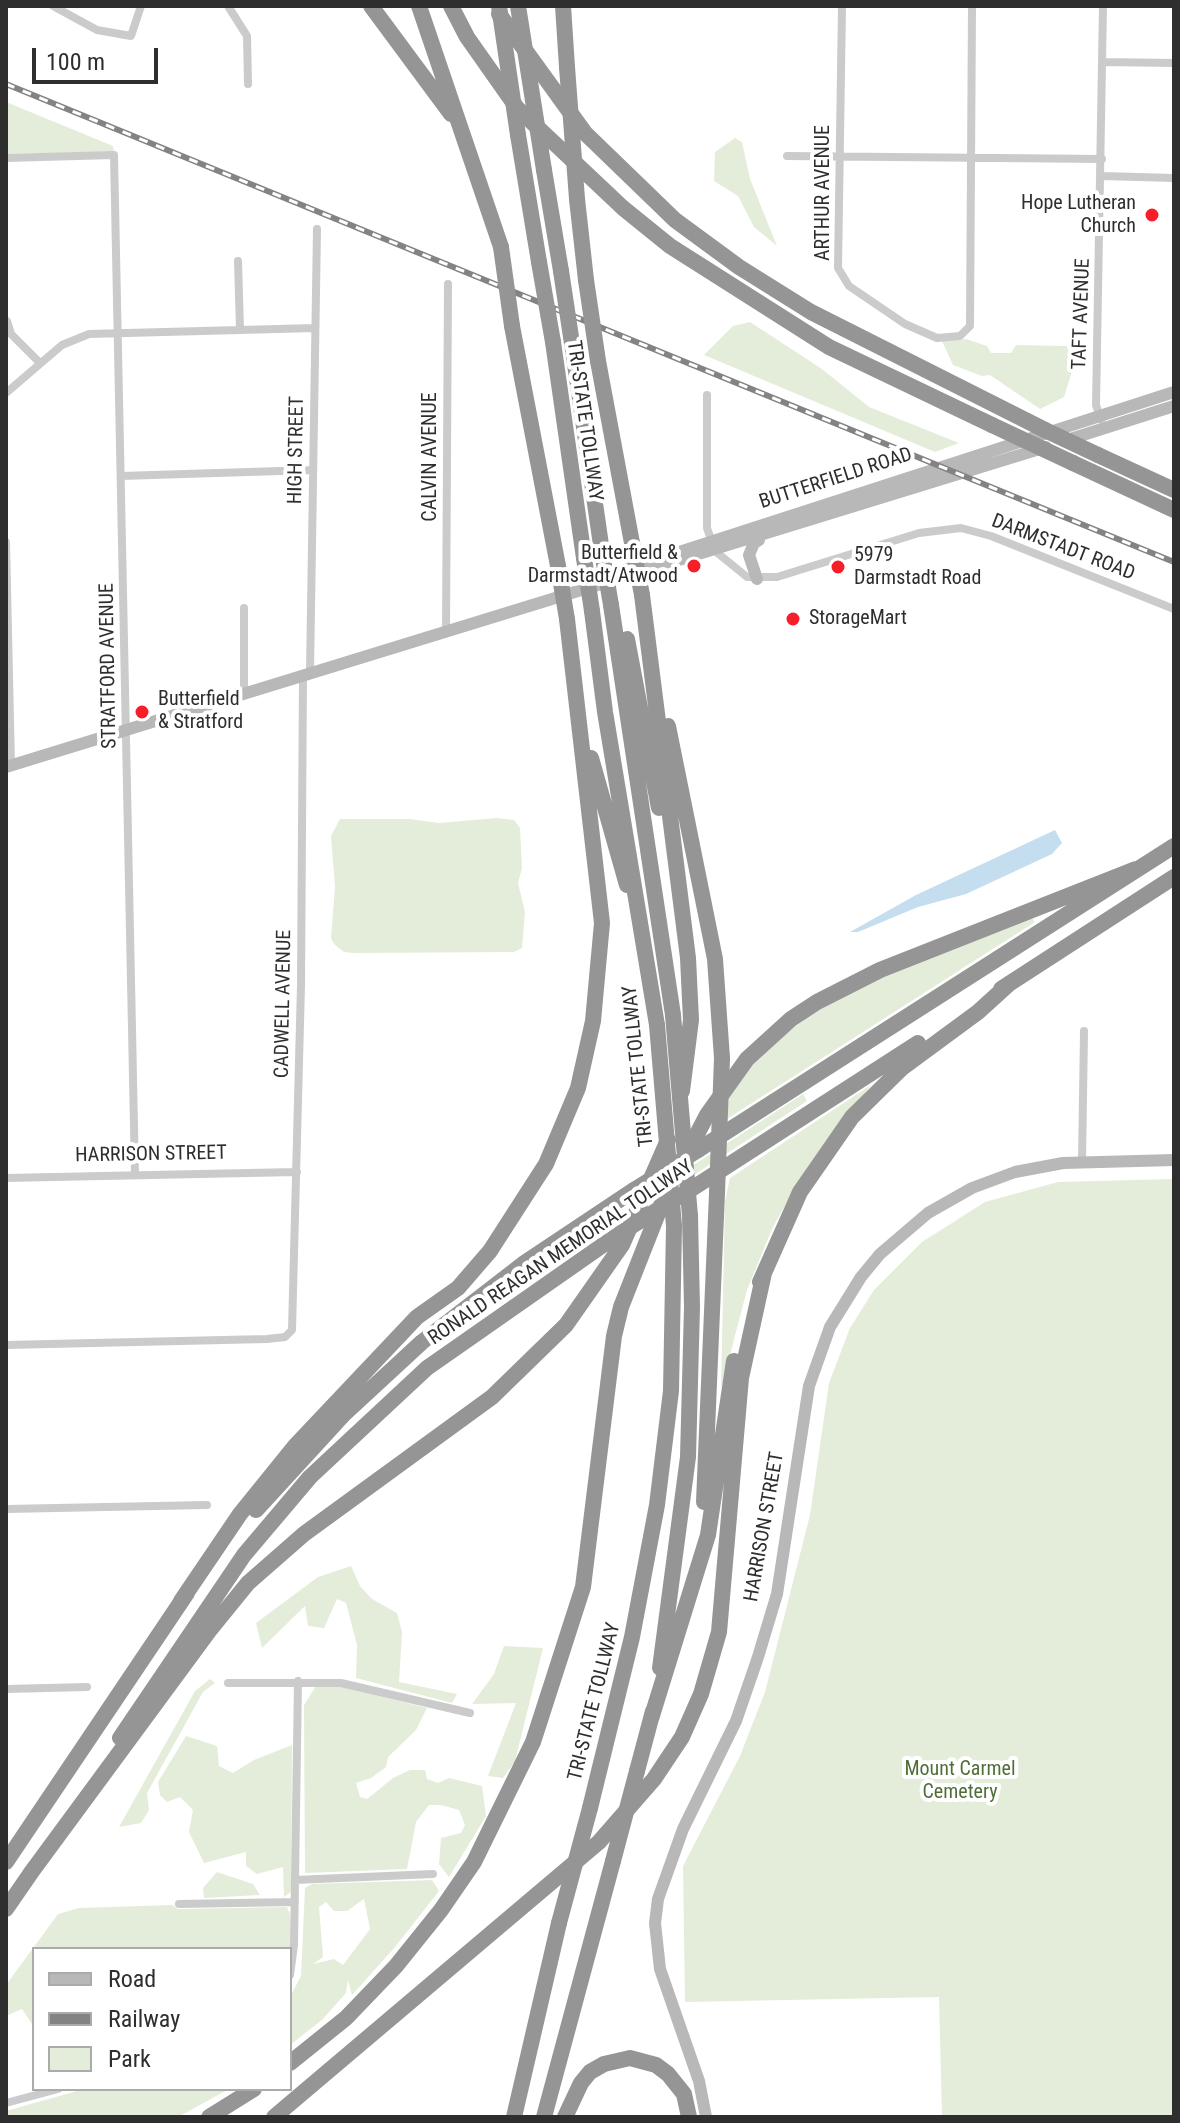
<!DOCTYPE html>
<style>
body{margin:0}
#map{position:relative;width:1180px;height:2123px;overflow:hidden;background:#fff;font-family:"Roboto Condensed",sans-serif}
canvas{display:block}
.frame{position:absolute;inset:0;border:8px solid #2e2e2e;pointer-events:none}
.legend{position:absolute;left:32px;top:1947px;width:260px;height:144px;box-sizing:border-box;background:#fff;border:2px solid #ababab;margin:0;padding:10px 14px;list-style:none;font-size:24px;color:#2e2e2e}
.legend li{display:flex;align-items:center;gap:16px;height:40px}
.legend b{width:40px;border:2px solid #ababab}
.scale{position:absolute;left:32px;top:48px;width:126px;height:36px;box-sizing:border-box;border:4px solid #2e2e2e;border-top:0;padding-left:10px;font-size:24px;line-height:28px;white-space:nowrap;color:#2e2e2e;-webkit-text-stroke:6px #fff;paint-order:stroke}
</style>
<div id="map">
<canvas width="1180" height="2123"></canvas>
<div class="frame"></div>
<ul class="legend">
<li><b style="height:10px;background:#b8b8b8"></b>Road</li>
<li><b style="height:10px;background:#838383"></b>Railway</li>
<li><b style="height:22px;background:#e4edda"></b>Park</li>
</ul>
<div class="scale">100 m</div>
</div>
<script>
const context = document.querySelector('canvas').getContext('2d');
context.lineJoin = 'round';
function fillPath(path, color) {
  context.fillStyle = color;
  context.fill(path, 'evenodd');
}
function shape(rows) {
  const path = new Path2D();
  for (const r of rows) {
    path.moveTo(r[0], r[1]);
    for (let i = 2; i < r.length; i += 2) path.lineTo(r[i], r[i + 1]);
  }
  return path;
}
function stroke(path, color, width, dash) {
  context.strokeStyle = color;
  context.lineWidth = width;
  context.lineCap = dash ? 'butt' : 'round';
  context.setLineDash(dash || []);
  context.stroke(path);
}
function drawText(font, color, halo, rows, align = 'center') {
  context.font = font + ' "Roboto Condensed",sans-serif';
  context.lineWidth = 8;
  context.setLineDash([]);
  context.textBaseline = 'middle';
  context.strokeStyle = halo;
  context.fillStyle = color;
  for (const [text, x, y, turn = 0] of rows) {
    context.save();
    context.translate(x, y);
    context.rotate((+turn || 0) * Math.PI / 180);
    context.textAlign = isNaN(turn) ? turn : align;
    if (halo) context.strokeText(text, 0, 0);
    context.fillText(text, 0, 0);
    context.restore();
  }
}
const green = shape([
 [6,102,113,146,114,152,6,154],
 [735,138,742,142,750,179,777,246,754,227,738,196,714,181,715,152],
 [750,322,822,369,869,407,959,443,935,452,704,355,733,326],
 [966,339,987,346,991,353,1011,353,1016,345,1067,346,1073,368,1064,397,1040,409,990,375,982,376,953,365,942,341],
 [496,818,514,820,520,828,522,868,518,883,525,912,522,948,514,952,354,953,344,952,334,944,331,938,335,887,331,836,340,819,410,819,439,823],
 [1032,918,1035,922,727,1119,729,1090,770,1046,809,1016,872,981],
 [871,1085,794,1189,772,1229,747,1290,721,1389,725,1201,730,1178],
 [803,1094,807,1101,680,1184,689,1168],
 [1174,1179,1174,2117,942,2117,939,1997,685,2002,683,1866,740,1756,765,1692,810,1515,829,1383,850,1328,874,1290,922,1242,985,1202,1058,1182],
 [626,1208,620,1223,524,1284,524,1283],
 [351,1566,360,1586,372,1599,397,1613,402,1632,399,1682,457,1694,452,1703,356,1678,357,1645,346,1603,337,1599,324,1628,308,1626,305,1606,262,1648,256,1623,318,1577],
 [504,1646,543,1648,515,1761,503,1778,488,1776,516,1703,472,1704,494,1674],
 [210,1679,215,1683,203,1692,147,1793,149,1810,141,1823,119,1827,195,1691],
 [316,1686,343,1687,427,1708,416,1730,388,1757,386,1767,371,1778,356,1783,360,1797,367,1799,393,1778,410,1770,425,1770,427,1779,438,1783,449,1778,482,1786,486,1816,449,1877,439,1864,441,1838,461,1833,465,1825,459,1810,441,1805,429,1805,416,1822,407,1869,305,1873,304,1705],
 [186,1736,217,1746,219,1766,233,1773,254,1760,292,1745,291,1892,284,1897,283,1867,257,1874,246,1866,246,1852,204,1863,189,1832,193,1810,180,1797,167,1802,160,1795,158,1782],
 [217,1872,253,1884,260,1895,204,1898,203,1888],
 [432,1880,439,1891,395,1947,352,1995,348,1980,346,1993,322,2020,290,2045,290,1997,301,1976,305,1888,312,1884],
 [364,1899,370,1929,343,1965,334,1959,313,1964,323,1957,319,1907,326,1902,334,1911,347,1911],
 [172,1905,178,1909,287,1907,290,1914,291,1949,34,1949,34,2027,22,2009,6,2016,6,1985,58,1914,79,1908],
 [84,2089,229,2089,178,2117,6,2117,6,2111]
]);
const water = shape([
 [1055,830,1062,843,1052,854,966,894,918,907,858,932,850,932,916,895]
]);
const minor = shape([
 [53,6,97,30,131,36,141,6],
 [228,6,247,36,248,84],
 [842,6,838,268,849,286,905,324,937,338,960,336,970,326,972,6],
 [1102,62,1174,63],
 [787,156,1102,159],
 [6,158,114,155,135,1175],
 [1102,176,1174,178],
 [238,261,240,329],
 [7,321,11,334,40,363],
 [6,393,62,345,89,334,315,328],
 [707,395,707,528,715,551,747,577,777,577,919,533,961,528,991,536,1174,609],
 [1101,420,1096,405,1103,6],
 [121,476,312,470],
 [6,542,11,765],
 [244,608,244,691],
 [446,629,448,284],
 [310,671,317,229],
 [1082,1162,1084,1031],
 [6,1178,297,1172],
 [6,1345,267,1339,285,1337,292,1330,301,985,303,674],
 [6,1509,207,1505],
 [228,1683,341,1683,470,1713],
 [6,1689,87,1687],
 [295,1880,433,1874],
 [179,1904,295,1902],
 [290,1975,294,1945,298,1681],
 [6,2103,58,2089]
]);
const secondary = shape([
 [1064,441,1174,406],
 [602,577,1174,392],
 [757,579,749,555,754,543,759,540],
 [6,767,1046,447],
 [706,2117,699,2081,660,1969,655,1923,658,1899,683,1829,736,1721,758,1657,777,1594,809,1386,830,1327,861,1277,880,1254,928,1213,972,1188,1015,1172,1063,1163,1174,1160]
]);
const motorway = shape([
 [371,6,451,114],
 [419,6,501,247],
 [451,6,467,37,517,108,623,208,670,246,829,347,992,425],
 [563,6,567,67],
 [499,14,585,133,675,220,739,267,811,312,1045,430],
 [518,135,539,262],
 [544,170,561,271],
 [577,199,586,280],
 [512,326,558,566],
 [553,342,584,558],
 [573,350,602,552],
 [598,361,632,543],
 [1098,455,1174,490],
 [1073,463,1174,510],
 [642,595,688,958,691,1020,682,1091],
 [611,605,673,1015],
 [592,611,605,712,657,1025],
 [627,639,659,808],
 [668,726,715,959,722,1058],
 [591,758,627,885],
 [1001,989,1174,877],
 [698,1150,1174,846],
 [683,1161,707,1115,747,1059,791,1019,817,1002,880,970,1136,869],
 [679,1197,918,1043],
 [760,1282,800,1192,852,1117,902,1068,978,1012,1010,983],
 [704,1502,717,1193],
 [256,1510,344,1414,422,1342,523,1264,634,1190],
 [181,1601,240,1514,295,1446,417,1317,458,1288,490,1251,546,1164,578,1088,593,1021,602,923,567,619],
 [660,1668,688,1457,692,1307,690,1216],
 [651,1719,708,1535,734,1361],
 [120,1738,244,1555,310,1477,427,1368,613,1238],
 [637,1771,653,1711],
 [590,1808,632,1637,657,1505,671,1391,674,1226],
 [6,1862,187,1593],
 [30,1874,209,1631,248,1583,304,1534,492,1397,566,1325,622,1245,668,1140],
 [6,1909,35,1867],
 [290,2063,346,2018,396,1966,441,1910,474,1862,533,1742,583,1587,614,1336,621,1307,662,1203],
 [209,2117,254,2089],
 [274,2117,599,1842,654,1779,682,1737,701,1694,719,1632,741,1378,764,1273],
 [514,2117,559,1923],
 [544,2117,613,1861],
 [565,2117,581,2083,590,2072,604,2064,630,2058,656,2065,668,2074,684,2094,689,2117]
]);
const rail = shape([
 [6,84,1174,562]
]);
const motorwayBridge = shape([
 [499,6,518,135],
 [518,6,544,170],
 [567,67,577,199],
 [501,247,512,326],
 [539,262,553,342],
 [561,271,573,350],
 [586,280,598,361],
 [992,425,1073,463],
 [1045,430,1098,455],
 [632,543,642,595],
 [602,552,611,605],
 [584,558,592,611],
 [558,566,567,619],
 [673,1015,690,1216],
 [657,1025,674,1226],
 [634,1190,698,1150],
 [717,1193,722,1058],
 [613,1238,670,1202],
 [613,1861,637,1771],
 [559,1923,590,1808]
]);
const markers = [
 [1152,215,8,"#f71e29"],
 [694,566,8,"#f71e29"],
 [838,567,8,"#f71e29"],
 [793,619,8,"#f71e29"],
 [142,712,8,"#f71e29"]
];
const streetNames = [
 ["ARTHUR AVENUE",824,193,-90],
 ["TAFT AVENUE",1082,314,-88],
 ["TRI-STATE TOLLWAY",584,421,82],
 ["HIGH STREET",297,450,-89],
 ["CALVIN AVENUE",431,457,-90],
 ["BUTTERFIELD ROAD",836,479,-18],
 ["DARMSTADT ROAD",1063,548,21],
 ["STRATFORD AVENUE",109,666,-91],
 ["CADWELL AVENUE",284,1004,-89],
 ["TRI-STATE TOLLWAY",639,1066,-96],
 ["HARRISON STREET",151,1155,-1],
 ["RONALD REAGAN MEMORIAL TOLLWAY",561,1253,-34],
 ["HARRISON STREET",765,1527,-80],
 ["TRI-STATE TOLLWAY",595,1702,-76]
];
const poiNames = [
 ["Hope Lutheran",1136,204,"right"],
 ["Church",1136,227,"right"],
 ["Butterfield &",678,554,"right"],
 ["Darmstadt/Atwood",678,577,"right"],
 ["5979",854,556],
 ["Darmstadt Road",854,579],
 ["StorageMart",809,619],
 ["Butterfield",158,700],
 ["& Stratford",158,723]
];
const parkNames = [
 ["Mount Carmel",960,1770],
 ["Cemetery",960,1793]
];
fillPath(green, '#e4edda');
fillPath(water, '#c4ddef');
stroke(minor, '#cbcbcb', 8);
stroke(secondary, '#b8b8b8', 12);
stroke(motorway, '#959595', 16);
stroke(rail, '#838383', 6);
stroke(rail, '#fff', 3, [9]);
stroke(motorwayBridge, '#959595', 16);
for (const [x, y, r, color] of markers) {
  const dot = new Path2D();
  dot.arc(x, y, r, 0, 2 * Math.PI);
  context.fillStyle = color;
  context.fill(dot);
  stroke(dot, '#fff', 3);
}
drawText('20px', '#2e2e2e', '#fff', streetNames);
drawText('20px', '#2e2e2e', '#fff', poiNames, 'left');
drawText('20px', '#506e37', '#fff', parkNames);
</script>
